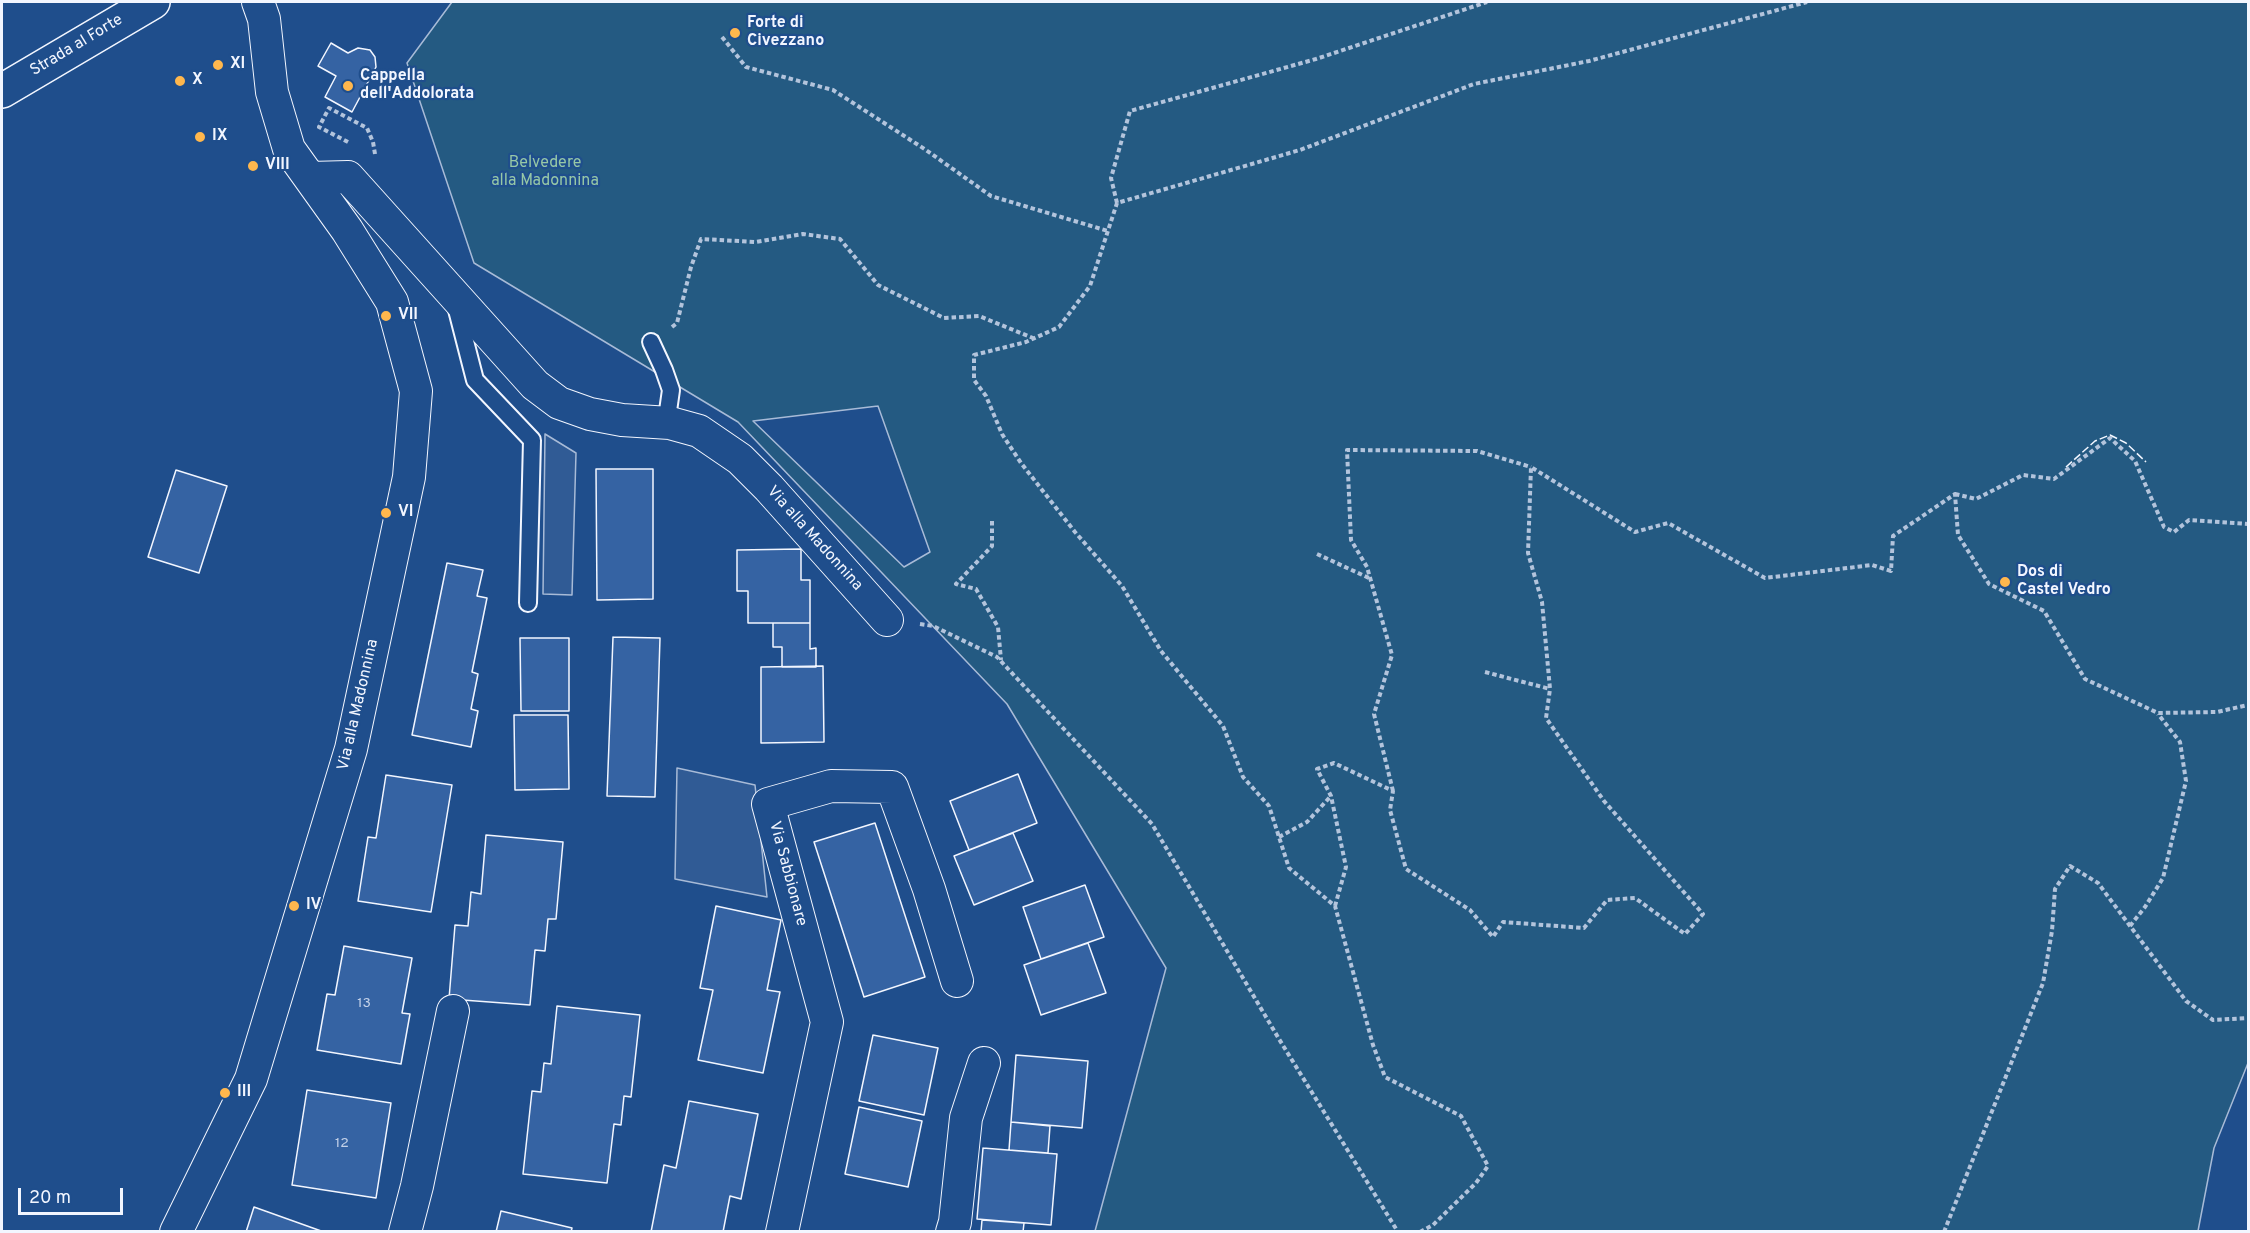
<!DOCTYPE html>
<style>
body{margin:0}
#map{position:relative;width:2250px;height:1233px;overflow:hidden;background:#1f4e8c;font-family:Overpass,sans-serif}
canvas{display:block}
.frame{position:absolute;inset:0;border:3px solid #f2f6ff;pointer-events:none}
.scale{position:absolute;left:18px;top:1188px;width:105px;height:27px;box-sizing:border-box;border:3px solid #f2f6ff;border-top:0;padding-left:8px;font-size:18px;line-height:21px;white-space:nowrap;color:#f2f6ff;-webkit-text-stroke:4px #1f4e8c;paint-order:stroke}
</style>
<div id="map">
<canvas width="2250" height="1233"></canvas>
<div class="frame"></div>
<div class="scale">20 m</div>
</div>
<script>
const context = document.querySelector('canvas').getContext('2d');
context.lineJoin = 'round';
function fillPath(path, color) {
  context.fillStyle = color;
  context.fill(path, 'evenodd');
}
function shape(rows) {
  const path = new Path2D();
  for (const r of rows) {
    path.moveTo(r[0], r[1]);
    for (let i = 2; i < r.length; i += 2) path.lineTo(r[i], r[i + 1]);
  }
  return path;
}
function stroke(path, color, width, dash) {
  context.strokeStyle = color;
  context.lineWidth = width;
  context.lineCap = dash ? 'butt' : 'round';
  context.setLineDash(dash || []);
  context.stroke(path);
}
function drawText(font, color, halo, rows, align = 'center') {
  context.font = font + ' Overpass,sans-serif';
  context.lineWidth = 4.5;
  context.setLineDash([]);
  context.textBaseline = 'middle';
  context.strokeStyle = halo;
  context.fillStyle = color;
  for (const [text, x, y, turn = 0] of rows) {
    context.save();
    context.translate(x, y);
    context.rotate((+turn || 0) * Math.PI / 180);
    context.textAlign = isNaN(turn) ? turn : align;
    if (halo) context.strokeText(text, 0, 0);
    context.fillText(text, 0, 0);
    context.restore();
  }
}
const green = shape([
 [452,2,2248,2,2248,1063,2214,1148,2198,1231,1095,1231,1166,968,1007,704,738,422,474,263,407,63,452,2],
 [878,406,930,552,904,567,753,421,878,406]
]);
const parking = shape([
 [545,434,576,453,572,595,543,594,545,434],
 [677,768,755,785,767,897,675,879,677,768]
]);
const building = shape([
 [331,43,348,53,358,48,370,50,375,57,376,67,352,112,325,97,336,76,318,66,331,43],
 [596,469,653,469,653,599,597,600,596,469],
 [176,470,227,486,199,573,148,557,176,470],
 [801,549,801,580,810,580,810,623,748,623,748,591,737,591,737,550,801,549],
 [447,563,483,570,477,596,487,598,472,672,478,674,471,709,478,711,471,747,412,735,447,563],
 [773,623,810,623,810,649,816,648,816,667,782,667,782,647,773,647,773,623],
 [613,637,660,638,655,797,607,796,613,637],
 [520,638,569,638,569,711,521,711,520,638],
 [823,666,824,742,761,743,761,667,823,666],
 [514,715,568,715,569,789,515,790,514,715],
 [1018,774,1037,823,969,850,950,801,1018,774],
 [386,775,452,785,431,912,358,901,368,837,376,838,386,775],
 [875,823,925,977,864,997,814,842,875,823],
 [1013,833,1033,881,974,905,954,856,1013,833],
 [486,835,563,842,556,919,548,919,545,951,535,950,530,1005,449,999,455,925,468,926,471,892,481,894,486,835],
 [1085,885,1104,937,1041,959,1023,907,1085,885],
 [716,906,781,920,767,990,780,992,763,1073,698,1060,713,990,700,988,716,906],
 [1088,943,1106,993,1041,1015,1024,965,1088,943],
 [344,946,412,958,402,1013,410,1014,401,1064,317,1050,327,994,335,995,344,946],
 [557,1006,640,1015,631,1097,624,1096,621,1125,614,1124,607,1183,523,1174,532,1091,541,1092,544,1063,551,1064,557,1006],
 [873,1035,938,1048,924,1115,859,1101,873,1035],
 [1016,1055,1088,1061,1082,1128,1011,1122,1016,1055],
 [307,1090,391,1103,376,1198,292,1185,307,1090],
 [689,1101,758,1114,741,1199,730,1196,723,1232,651,1232,664,1165,676,1168,689,1101],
 [859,1107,922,1121,908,1187,845,1174,859,1107],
 [1011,1122,1050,1126,1048,1153,1009,1150,1011,1122],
 [983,1148,1057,1154,1051,1225,977,1219,983,1148],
 [254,1207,324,1232,246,1232,254,1207],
 [501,1211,572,1228,571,1232,496,1232,501,1211],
 [982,1220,1024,1223,1023,1232,981,1232,982,1220]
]);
const path = shape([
 [722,37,746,67,833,90,926,150,991,196,1108,231],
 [348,142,319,127,329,108,367,128,373,142,375,154],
 [1117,203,1111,178,1130,111,1316,59,1487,2],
 [672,327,677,323,691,267,701,239,756,242,803,234,840,239,878,285,944,318,979,316,1033,338],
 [1955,494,1976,499,2023,475,2054,479,2110,438,2135,461,2164,527,2174,532,2189,520,2248,524],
 [992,521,992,546,956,584,976,589,998,627,1001,660],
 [1317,554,1369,578],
 [920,624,933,626,997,657,1152,824,1279,1039,1398,1232],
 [1485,672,1550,689],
 [1393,791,1374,714,1392,655,1367,567,1351,540,1347,450,1477,451,1531,467],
 [1279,837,1307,822,1331,796],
 [1335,906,1346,867,1331,796,1317,769,1334,763,1393,791,1390,810,1406,869,1470,910,1493,937,1503,922,1584,928,1607,900,1635,898,1685,934,1703,914,1604,801,1546,718,1550,689,1542,602,1528,553,1531,467,1635,532,1668,523,1765,578,1872,565,1891,571,1893,536,1955,494,1958,535,1989,584,2044,611,2085,679,2158,713,2217,712,2248,705],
 [2130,926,2145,907,2163,878,2186,781,2180,742,2158,714],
 [1420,1232,1433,1225,1476,1183,1488,1166,1461,1116,1385,1077,1373,1045,1335,906,1289,868,1269,806,1243,777,1223,726,1161,651,1122,586,1075,532,1021,463,1002,434,986,396,974,380,974,355,1026,342,1059,327,1090,286,1117,203,1300,150,1474,84,1589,61,1807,2],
 [1944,1232,2043,983,2052,931,2055,889,2070,866,2098,883,2186,1001,2213,1020,2248,1018]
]);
const service = shape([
 [456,306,475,380,532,440,528,603],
 [651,342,664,370,671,390,668,411,659,422]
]);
const minor = shape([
 [310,178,348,177,535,385,559,403,590,414,622,420,670,423,699,431,740,459,769,488,887,620],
 [176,1232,251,1079,351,749,409,477,416,391,392,302,347,230,289,149,272,92,264,19,258,2],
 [405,1232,417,1186,453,1011],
 [782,1232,827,1022,768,804,831,786,892,787,929,889,957,981],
 [952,1232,955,1222,966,1118,984,1063]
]);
const tertiary = shape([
 [2,91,153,2]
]);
const fence = shape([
 [2066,467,2095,441,2110,435,2126,443,2146,462]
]);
const markers = [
 [735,33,6,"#ffb74d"],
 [218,65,6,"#ffb74d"],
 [180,81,6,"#ffb74d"],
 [348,86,6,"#ffb74d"],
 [200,137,6,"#ffb74d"],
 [253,166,6,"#ffb74d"],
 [386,316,6,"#ffb74d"],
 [386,513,6,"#ffb74d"],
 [2005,582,6,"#ffb74d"],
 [294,906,6,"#ffb74d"],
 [225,1093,6,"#ffb74d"]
];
const numberNames = [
 ["13",364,1004],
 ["12",342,1144]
];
const poiNames = [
 ["Forte di",747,24],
 ["Civezzano",747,42],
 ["XI",230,65],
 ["Cappella",360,77],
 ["dell'Addolorata",360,95],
 ["X",192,81],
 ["IX",212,137],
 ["VIII",265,166],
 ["VII",398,316],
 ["VI",398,513],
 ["Dos di",2017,573],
 ["Castel Vedro",2017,591],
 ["IV",306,906],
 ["III",237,1093]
];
const streetNames = [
 ["Strada al Forte",77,46,-31],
 ["Via alla Madonnina",814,539,48],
 ["Via alla Madonnina",359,705,-77],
 ["Via Sabbionare",787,874,75]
];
const parkNames = [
 ["Belvedere",545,164],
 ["alla Madonnina",545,182]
];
fillPath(green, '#245a82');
stroke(green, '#a8bbd7', 1.5);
fillPath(parking, '#305b95');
stroke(parking, '#a8bbd7', 1.5);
fillPath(building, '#3563a3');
stroke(building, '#f2f6ff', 1.5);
stroke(service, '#f2f6ff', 20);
stroke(minor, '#f2f6ff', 34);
stroke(tertiary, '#f2f6ff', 36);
stroke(path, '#b3c4dc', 4, [4.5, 3]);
stroke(service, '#1f4e8c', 16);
stroke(minor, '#1f4e8c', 32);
stroke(tertiary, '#1f4e8c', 33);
stroke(fence, '#f2f6ff', 1.5, [8, 3]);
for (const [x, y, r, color] of markers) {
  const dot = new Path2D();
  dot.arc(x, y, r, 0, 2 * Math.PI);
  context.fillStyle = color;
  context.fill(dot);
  stroke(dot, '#1f4e8c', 2);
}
drawText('14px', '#c3d1e8', null, numberNames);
drawText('bold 16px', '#f2f6ff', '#1f4e8c', poiNames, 'left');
drawText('16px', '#f2f6ff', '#1f4e8c', streetNames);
drawText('16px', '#97c8a6', '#1f4e8c', parkNames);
</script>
